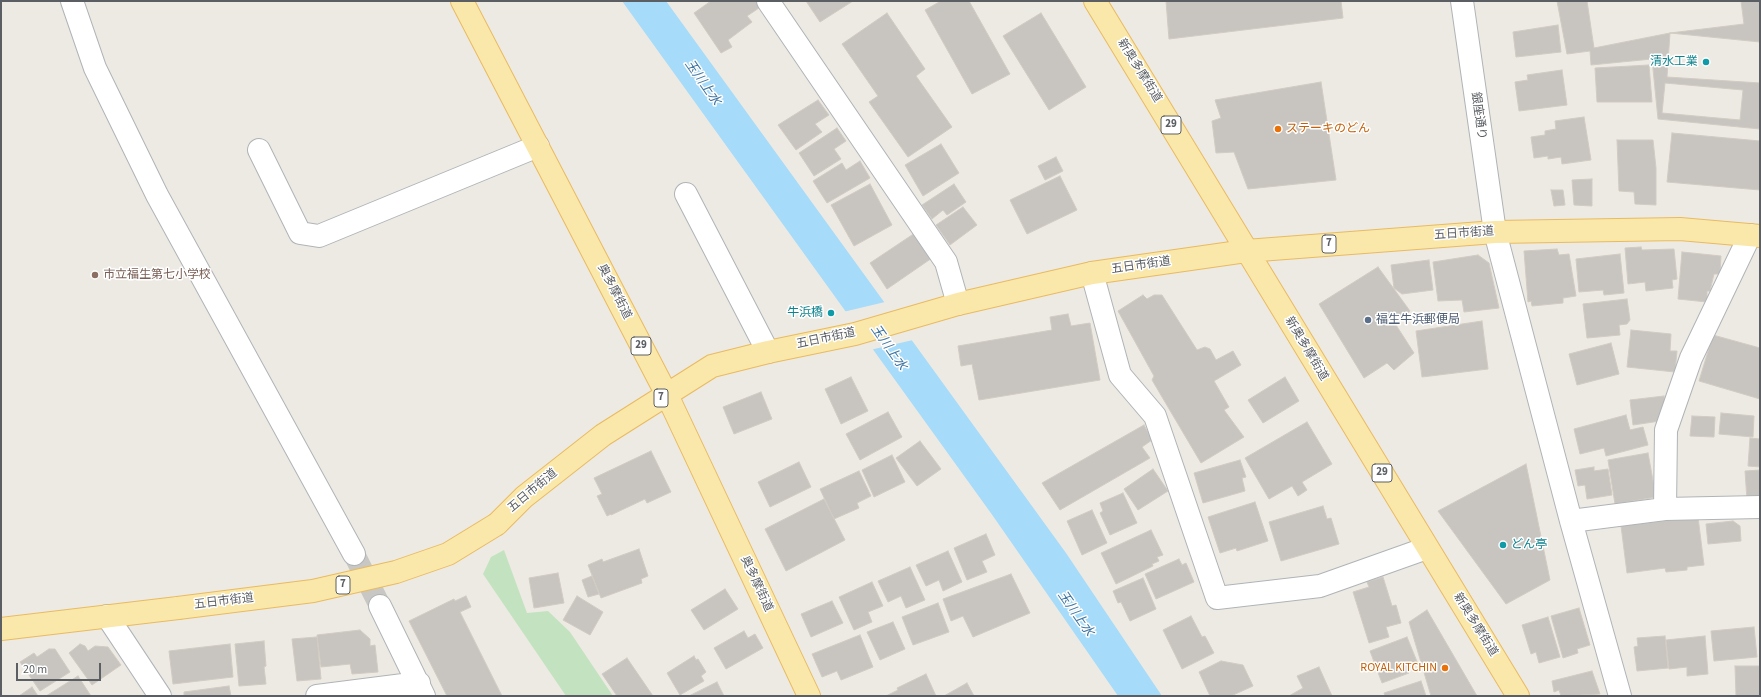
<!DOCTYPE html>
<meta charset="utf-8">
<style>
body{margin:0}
#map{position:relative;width:1761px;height:697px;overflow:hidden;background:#edeae3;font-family:"Source Sans 3",sans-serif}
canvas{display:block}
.frame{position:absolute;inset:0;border:2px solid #5b5f63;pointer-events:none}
.scale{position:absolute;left:16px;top:663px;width:85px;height:18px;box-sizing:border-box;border:2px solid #5b5f63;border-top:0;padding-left:5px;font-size:12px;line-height:14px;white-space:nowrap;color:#5b5f63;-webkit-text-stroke:3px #fff;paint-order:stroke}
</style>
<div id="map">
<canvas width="1761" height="697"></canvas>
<div class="frame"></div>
<div class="scale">20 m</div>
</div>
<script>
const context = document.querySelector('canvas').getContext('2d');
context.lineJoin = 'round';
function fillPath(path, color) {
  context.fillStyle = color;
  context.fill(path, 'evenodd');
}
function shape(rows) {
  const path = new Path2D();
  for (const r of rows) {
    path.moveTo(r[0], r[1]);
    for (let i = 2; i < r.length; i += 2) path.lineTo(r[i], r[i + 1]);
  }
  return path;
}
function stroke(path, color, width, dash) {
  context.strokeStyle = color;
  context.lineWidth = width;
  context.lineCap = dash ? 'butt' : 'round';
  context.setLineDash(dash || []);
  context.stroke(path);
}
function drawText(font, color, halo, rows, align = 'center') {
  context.font = font + ' "Source Sans 3","Noto Sans JP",sans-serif';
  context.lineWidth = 3;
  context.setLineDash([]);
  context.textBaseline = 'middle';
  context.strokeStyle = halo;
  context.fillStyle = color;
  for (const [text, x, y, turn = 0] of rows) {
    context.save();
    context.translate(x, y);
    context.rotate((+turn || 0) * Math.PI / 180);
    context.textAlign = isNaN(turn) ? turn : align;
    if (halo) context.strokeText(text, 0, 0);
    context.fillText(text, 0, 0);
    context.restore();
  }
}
const green = shape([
 [504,550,527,613,548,611,570,632,613,696,566,696,483,574,491,557]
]);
const water = shape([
 [622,1,666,1,1066,553,1162,696,1118,696,993,516]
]);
const pier = shape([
 [885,302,913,340,870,350,843,312]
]);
const building = shape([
 [711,1,758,1,762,6,747,16,752,22,728,40,732,47,721,53,694,13,711,1],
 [806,1,853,1,820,22,806,1],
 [941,1,969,1,1010,74,972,94,925,10,941,1],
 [1166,1,1341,1,1343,18,1169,39,1166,1],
 [1557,1,1760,1,1760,129,1658,119,1652,59,1591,65,1590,51,1567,54,1557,1],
 [1587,1,1741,1,1744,24,1670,33,1594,48,1587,1],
 [887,13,925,69,916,76,952,127,908,157,869,102,878,96,842,44,887,13],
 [1041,13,1086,87,1049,110,1003,36,1041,13],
 [1558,25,1561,52,1516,57,1513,32,1558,25],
 [1670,33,1760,42,1760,83,1667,77,1670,33],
 [1649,65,1652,102,1597,102,1595,68,1649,65],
 [1562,70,1567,105,1519,111,1515,82,1528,80,1527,75,1562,70],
 [1321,82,1336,180,1248,189,1234,152,1216,153,1212,121,1221,118,1215,100,1321,82],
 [1665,83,1743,90,1740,120,1662,113,1665,83],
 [818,100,829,115,815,124,822,132,796,150,778,125,818,100],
 [1584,117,1591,160,1562,164,1561,157,1548,159,1548,156,1534,158,1531,137,1545,135,1545,131,1556,129,1555,121,1584,117],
 [837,128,846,141,834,149,841,159,814,176,799,153,837,128],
 [1672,133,1760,141,1760,190,1667,182,1672,133],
 [1617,140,1653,140,1656,168,1656,205,1635,204,1634,192,1619,191,1617,140],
 [941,144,959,173,923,196,905,165,941,144],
 [1056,157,1063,171,1045,180,1038,166,1056,157],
 [860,161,870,178,827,203,813,181,842,163,846,170,860,161],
 [1060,176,1077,210,1027,234,1010,200,1060,176],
 [1592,179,1592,206,1574,205,1572,180,1592,179],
 [870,184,892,225,854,246,831,205,870,184],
 [954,184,966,202,947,215,943,210,932,219,922,205,954,184],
 [1551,190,1563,190,1565,205,1554,206,1551,190],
 [963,207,977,225,950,245,936,225,963,207],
 [915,233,932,258,887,289,870,263,915,233],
 [1641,247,1642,250,1674,249,1677,279,1672,280,1673,288,1646,291,1645,282,1628,284,1625,248,1641,247],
 [1557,249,1559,255,1569,254,1576,296,1563,298,1563,303,1532,306,1531,301,1528,302,1524,251,1557,249],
 [1682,252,1721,256,1720,274,1714,274,1710,291,1707,291,1707,302,1678,299,1682,252],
 [1620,254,1624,293,1604,295,1603,290,1579,292,1576,259,1620,254],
 [1478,255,1489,263,1499,308,1464,312,1462,300,1438,301,1433,262,1478,255],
 [1429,260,1433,290,1402,294,1394,288,1391,265,1429,260],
 [1378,267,1410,311,1396,325,1414,353,1394,370,1387,363,1364,378,1319,304,1378,267],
 [1143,295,1147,299,1154,295,1162,295,1197,350,1205,347,1210,349,1216,360,1233,351,1241,365,1214,381,1229,407,1224,410,1244,437,1201,463,1152,380,1154,376,1118,311,1143,295],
 [1627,299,1630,320,1627,324,1619,325,1620,335,1587,338,1583,304,1627,299],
 [1068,314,1071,326,1090,323,1100,380,979,400,972,364,961,366,958,346,1052,330,1050,317,1068,314],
 [1482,321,1488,369,1422,377,1416,331,1482,321],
 [1631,330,1671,334,1670,351,1677,351,1675,372,1627,367,1631,330],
 [1713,335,1760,348,1760,399,1699,381,1713,335],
 [1611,343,1619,374,1577,385,1569,354,1611,343],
 [851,377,868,411,841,424,825,389,851,377],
 [1285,377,1299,401,1263,423,1248,400,1285,377],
 [761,392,772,419,734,434,723,407,761,392],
 [1664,396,1667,420,1633,425,1630,400,1664,396],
 [888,412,902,437,860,460,846,434,888,412],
 [1721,413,1754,416,1753,437,1719,434,1721,413],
 [1626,415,1630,430,1643,427,1648,445,1606,456,1604,448,1580,454,1574,429,1626,415],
 [1692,416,1715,417,1714,437,1690,436,1692,416],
 [1307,422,1332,464,1302,482,1307,490,1298,496,1292,486,1269,499,1245,458,1307,422],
 [1144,425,1152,440,1142,447,1150,458,1060,510,1042,483,1144,425],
 [1750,438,1760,439,1760,467,1748,466,1750,438],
 [920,441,941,469,917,486,896,458,920,441],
 [651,451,671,492,647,503,645,499,611,515,611,514,607,516,597,496,602,494,594,478,651,451],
 [1648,453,1656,497,1615,504,1608,460,1648,453],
 [892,455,905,482,874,497,862,470,892,455],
 [1240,460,1246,477,1242,478,1245,491,1203,503,1194,473,1240,460],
 [799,462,811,487,770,507,758,482,799,462],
 [1526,464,1550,580,1506,604,1438,511,1526,464],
 [1594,467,1594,471,1608,469,1612,495,1587,499,1585,485,1578,486,1575,470,1594,467],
 [1153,469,1168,491,1138,510,1124,489,1153,469],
 [1760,470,1760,500,1747,500,1745,471,1760,470],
 [859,471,871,496,857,503,859,508,834,519,820,489,859,471],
 [1123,493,1137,523,1110,535,1100,513,1103,511,1100,503,1123,493],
 [824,499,845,540,786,571,765,529,824,499],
 [1255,502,1268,541,1237,551,1236,548,1220,553,1208,517,1255,502],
 [1323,506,1327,519,1331,518,1339,544,1281,561,1269,522,1323,506],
 [1092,510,1107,543,1082,555,1067,521,1092,510],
 [1698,517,1704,565,1687,567,1687,570,1666,572,1665,568,1627,573,1621,526,1698,517],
 [1733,521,1740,526,1741,541,1708,544,1706,524,1733,521],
 [1151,530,1163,555,1157,557,1159,561,1152,564,1153,566,1116,584,1101,553,1151,530],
 [986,534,995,555,982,561,987,572,967,580,954,548,986,534],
 [639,549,648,576,641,579,642,583,601,598,588,565,602,559,603,562,639,549],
 [948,551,962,582,943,591,939,580,926,586,916,565,948,551],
 [1179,559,1182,565,1186,563,1194,582,1156,599,1145,574,1179,559],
 [910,567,925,600,906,608,901,596,888,602,878,581,910,567],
 [558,573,564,603,534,608,529,578,558,573],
 [1011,574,1030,613,973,637,963,616,951,621,943,599,1011,574],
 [592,576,599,594,588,597,582,580,592,576],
 [1383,577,1392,606,1396,605,1401,623,1386,627,1389,637,1369,643,1353,592,1369,587,1367,582,1383,577],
 [1143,578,1156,609,1130,621,1121,602,1118,603,1113,591,1143,578],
 [872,582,883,606,868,612,872,622,854,630,839,597,872,582],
 [725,589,738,609,704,630,691,610,725,589],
 [466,596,471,607,460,612,502,696,447,696,409,621,454,599,455,601,466,596],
 [577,596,603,612,590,635,563,620,577,596],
 [832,601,843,623,811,637,801,614,832,601],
 [938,603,949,632,913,645,902,617,938,603],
 [1579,608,1590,645,1577,649,1578,653,1563,658,1551,616,1579,608],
 [1427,610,1459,665,1477,696,1431,696,1409,622,1427,610],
 [1191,616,1202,637,1205,636,1214,653,1182,669,1163,630,1191,616],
 [1548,617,1560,657,1539,663,1536,652,1531,654,1522,625,1548,617],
 [893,622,905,649,880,660,867,632,893,622],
 [1754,627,1757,657,1714,661,1711,631,1754,627],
 [360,630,370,639,370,646,375,645,378,672,352,674,350,664,321,667,317,635,360,630],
 [744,631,748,638,755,634,763,648,726,669,714,648,744,631],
 [860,635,873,667,841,680,837,671,822,677,812,654,860,635],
 [1665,636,1668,668,1637,671,1634,647,1638,646,1637,638,1665,636],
 [1705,636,1708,674,1687,676,1687,667,1669,669,1666,640,1705,636],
 [317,637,321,679,297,681,292,639,317,637],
 [1407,637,1418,664,1407,669,1409,673,1382,683,1370,651,1407,637],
 [264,641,266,666,264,667,266,684,239,686,235,644,264,641],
 [80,644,85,646,88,651,95,646,108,647,121,665,92,685,69,653,80,644],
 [230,644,233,677,173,684,169,651,230,644],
 [49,649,55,649,70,672,40,691,20,662,34,653,37,657,49,649],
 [694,656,696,660,698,659,706,672,701,676,704,681,680,695,667,673,694,656],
 [627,658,653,696,617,696,602,674,627,658],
 [1221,661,1243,665,1253,686,1231,696,1210,696,1199,672,1221,661],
 [1735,666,1760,666,1760,696,1736,696,1735,666],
 [1319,667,1332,696,1289,696,1303,688,1297,676,1319,667],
 [1592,671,1600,694,1561,696,1559,690,1554,692,1552,681,1592,671],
 [926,674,936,696,886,696,898,690,897,688,926,674],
 [78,676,91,696,46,696,78,676],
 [1421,681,1426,696,1385,696,1384,693,1421,681],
 [717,682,724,696,689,696,717,682],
 [967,683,974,696,944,696,967,683],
 [229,686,231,696,184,696,184,692,229,686],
 [32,687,38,696,19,696,32,687]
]);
const minorTunnel = shape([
 [354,554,380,606]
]);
const minor = shape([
 [72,1,95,68,157,195,354,554],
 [768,1,946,262,958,304],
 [1462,1,1495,232,1571,521,1620,696],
 [259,150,300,233,319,236,538,146],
 [686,194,768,352],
 [1092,273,1120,375,1155,416,1217,598,1320,586,1427,548],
 [1665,509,1666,430,1691,358,1750,235],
 [1571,521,1665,509,1760,507],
 [380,606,424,696],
 [107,616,160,696],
 [317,696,419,683]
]);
const major = shape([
 [462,1,667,395,809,696],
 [1095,1,1518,696],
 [497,524,524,497,603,435,712,366,768,352,855,334,958,304,1092,273,1246,251,1495,232,1680,229,1760,236],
 [1,629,178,608]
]);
const majorBridge = shape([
 [178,608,313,591,396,572,448,554,497,524]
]);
const markers = [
 [1706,62,4,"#0f9aa8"],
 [1278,129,4,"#e8710a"],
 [95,275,4,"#8d6e63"],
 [831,313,4,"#0f9aa8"],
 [1368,320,4,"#5c6f8a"],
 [1503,545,4,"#0f9aa8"],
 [1445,668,4,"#e8710a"]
];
const shields = [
 [1171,125,20],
 [1329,244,14],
 [641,346,20],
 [661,398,14],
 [1382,473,20],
 [343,585,14]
];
const shieldNames = [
 ["29",1171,125],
 ["7",1329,244],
 ["29",641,346],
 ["7",661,398],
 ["29",1382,473],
 ["7",343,585]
];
const cultureNames = [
 ["清水工業",1698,62],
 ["牛浜橋",823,313],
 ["どん亭",1511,545,"left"]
];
const streetNames = [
 ["新奥多摩街道",1139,71,58],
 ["銀座通り",1478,116,82],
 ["五日市街道",1464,234,-4],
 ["五日市街道",1141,266,-8],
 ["奥多摩街道",614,292,63],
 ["五日市街道",826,339,-12],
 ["新奥多摩街道",1306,349,59],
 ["五日市街道",533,491,-40],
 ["奥多摩街道",756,584,65],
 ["五日市街道",224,602,-7],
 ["新奥多摩街道",1475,625,58]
];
const foodNames = [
 ["ステーキのどん",1286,129],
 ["ROYAL KITCHIN",1437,668,"right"]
];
const educationNames = [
 ["市立福生第七小学校",103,275]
];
const serviceNames = [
 ["福生牛浜郵便局",1376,320]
];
const waterNames = [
 ["玉川上水",702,83,55],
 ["玉川上水",888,348,55],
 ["玉川上水",1075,614,55]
];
fillPath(green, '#c3e3c0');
fillPath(water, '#a6dbfa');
fillPath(pier, '#edeae3');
fillPath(building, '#c8c5c0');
stroke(building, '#d1cbc2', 1);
stroke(minorTunnel, '#c8c7c3', 22, [22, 11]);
stroke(minor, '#b0b4b7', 24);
stroke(major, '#e9ba60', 24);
stroke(minor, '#fff', 22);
stroke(major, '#fae8aa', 22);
stroke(majorBridge, '#e9ba60', 24, []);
stroke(majorBridge, '#fae8aa', 22);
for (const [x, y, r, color] of markers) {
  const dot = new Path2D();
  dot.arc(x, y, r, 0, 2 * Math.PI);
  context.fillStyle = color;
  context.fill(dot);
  stroke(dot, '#fff', 1.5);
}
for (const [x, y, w] of shields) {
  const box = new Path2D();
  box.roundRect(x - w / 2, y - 9, w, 18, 3);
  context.fillStyle = '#fff';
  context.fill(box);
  stroke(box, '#5b5f63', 1);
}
drawText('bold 11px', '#5b5f63', null, shieldNames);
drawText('12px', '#0d838f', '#fff', cultureNames, 'right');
drawText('12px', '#5b5f63', '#fff', streetNames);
drawText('12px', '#c56008', '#fff', foodNames, 'left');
drawText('12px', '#785e54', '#fff', educationNames, 'left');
drawText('12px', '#4e5e75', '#fff', serviceNames, 'left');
drawText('italic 13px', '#4177a2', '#fff', waterNames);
</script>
